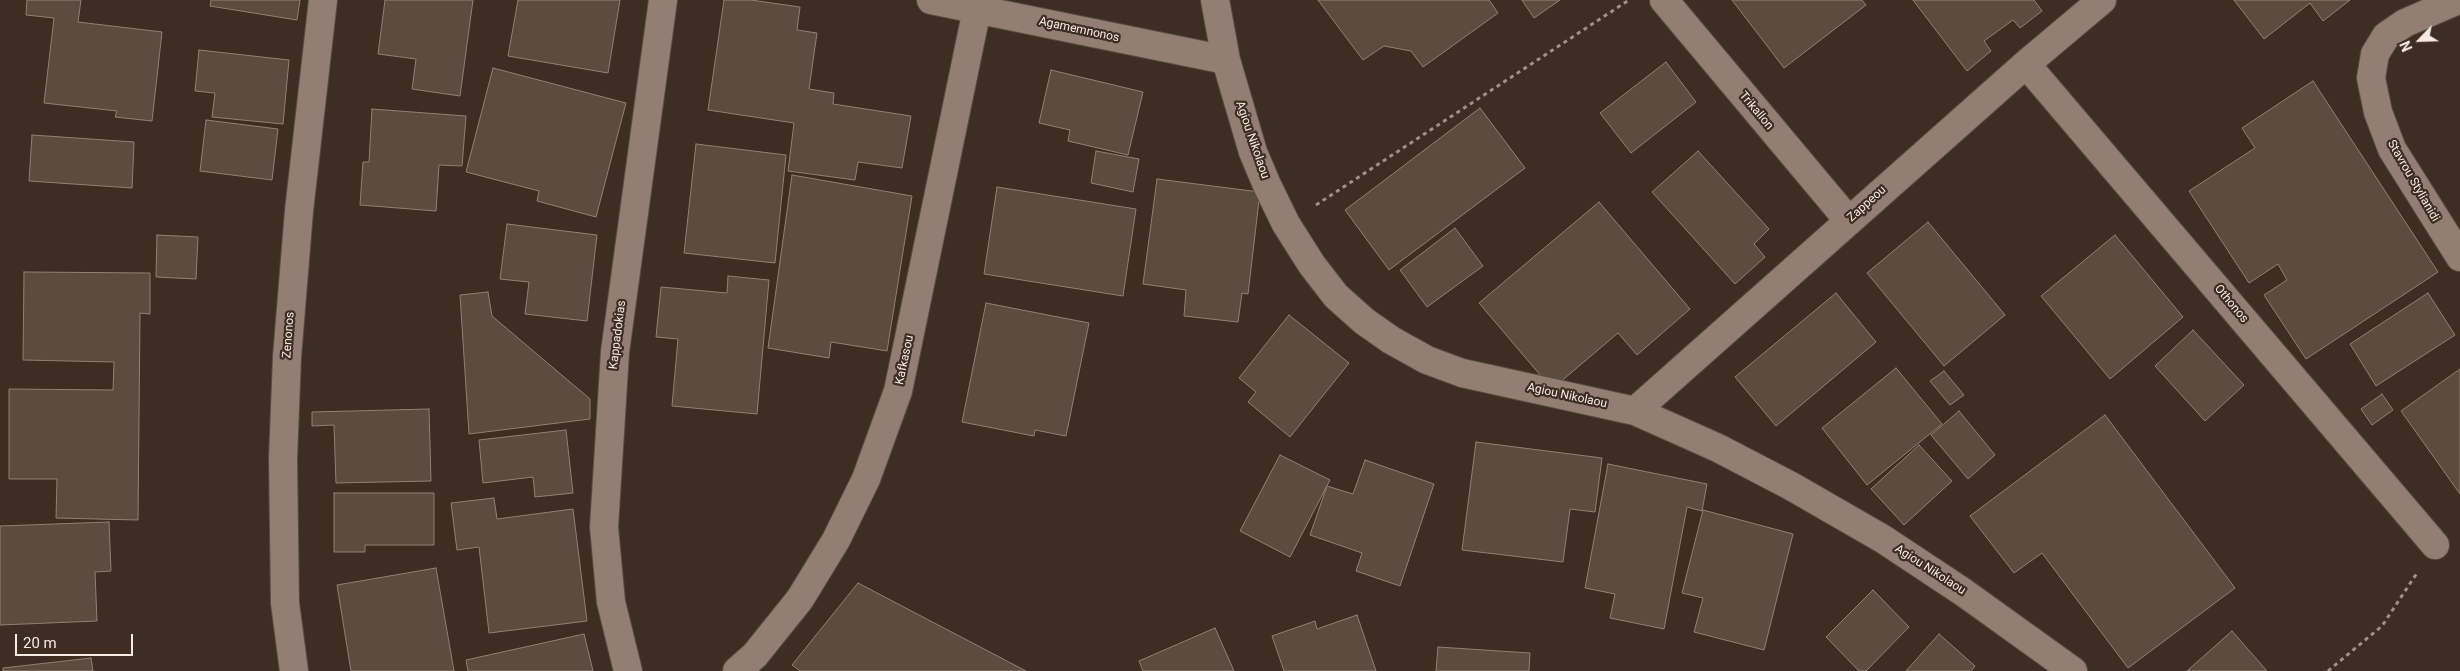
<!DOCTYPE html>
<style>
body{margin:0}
#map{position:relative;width:2460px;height:671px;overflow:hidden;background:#3d2d23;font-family:Roboto,sans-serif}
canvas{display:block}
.north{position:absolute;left:2395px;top:15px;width:50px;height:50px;-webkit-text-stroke:4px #3d2d23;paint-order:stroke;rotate:246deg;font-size:14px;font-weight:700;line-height:20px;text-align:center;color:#f6ebe4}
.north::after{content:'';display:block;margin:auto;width:18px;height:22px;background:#f6ebe4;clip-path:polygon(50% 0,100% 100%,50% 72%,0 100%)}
.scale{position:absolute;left:15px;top:634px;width:118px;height:22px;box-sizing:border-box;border:2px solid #f6ebe4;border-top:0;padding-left:6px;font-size:15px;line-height:18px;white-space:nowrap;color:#f6ebe4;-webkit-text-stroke:4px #3d2d23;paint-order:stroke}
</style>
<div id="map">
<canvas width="2460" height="671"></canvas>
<div class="north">N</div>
<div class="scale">20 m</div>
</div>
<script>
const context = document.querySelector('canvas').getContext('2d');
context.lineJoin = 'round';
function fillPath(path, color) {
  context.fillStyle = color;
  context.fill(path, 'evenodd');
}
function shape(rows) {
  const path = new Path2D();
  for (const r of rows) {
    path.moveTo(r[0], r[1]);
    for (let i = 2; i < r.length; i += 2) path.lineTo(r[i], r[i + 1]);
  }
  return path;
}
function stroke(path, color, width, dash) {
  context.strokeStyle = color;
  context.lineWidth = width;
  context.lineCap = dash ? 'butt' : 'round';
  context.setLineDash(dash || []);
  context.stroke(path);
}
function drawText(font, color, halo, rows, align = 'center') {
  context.font = font + ' Roboto,sans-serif';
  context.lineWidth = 4.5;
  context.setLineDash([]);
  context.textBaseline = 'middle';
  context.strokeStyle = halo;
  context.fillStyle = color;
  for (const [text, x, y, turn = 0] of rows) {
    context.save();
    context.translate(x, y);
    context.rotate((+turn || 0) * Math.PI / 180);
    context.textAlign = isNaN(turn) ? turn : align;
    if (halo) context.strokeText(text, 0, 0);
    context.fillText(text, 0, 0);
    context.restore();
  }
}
const building = shape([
 [27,0,81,0,78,22,162,32,152,121,115,117,117,111,44,103,54,18,26,15,27,0],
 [211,0,300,0,297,20,210,6,211,0],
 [385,0,473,0,460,96,412,89,416,59,378,54,385,0],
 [518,0,620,0,608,73,508,56,518,0],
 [724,0,751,0,800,7,797,30,817,33,809,89,834,93,833,104,911,116,902,168,858,162,855,180,788,171,794,123,708,110,724,0],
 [1318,0,1489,0,1498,13,1423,67,1411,51,1384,46,1363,60,1318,0],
 [1522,0,1560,0,1534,18,1522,0],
 [1732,0,1862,0,1866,5,1784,68,1732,0],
 [1913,0,2034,0,2042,11,2020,28,2013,20,1984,41,1991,51,1967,71,1913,0],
 [2234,0,2350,0,2323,21,2310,3,2264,39,2234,0],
 [199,50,289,60,283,124,212,117,215,93,195,91,199,50],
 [1666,62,1696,102,1631,153,1600,113,1666,62],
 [493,68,626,103,596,217,537,201,539,191,466,172,493,68],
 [1051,70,1143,92,1128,155,1068,141,1070,130,1039,123,1051,70],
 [2313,81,2438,272,2306,359,2264,295,2287,280,2278,264,2249,283,2189,191,2255,148,2242,128,2313,81],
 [1480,108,1525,168,1389,270,1345,210,1480,108],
 [372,109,466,116,462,166,439,165,436,211,360,205,363,162,369,162,372,109],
 [206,120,278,129,272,180,200,171,206,120],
 [32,135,134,142,132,188,29,181,32,135],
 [696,144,786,155,775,263,684,253,696,144],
 [1096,151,1139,159,1133,192,1091,183,1096,151],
 [1698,151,1769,229,1754,244,1765,257,1735,284,1652,192,1698,151],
 [792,175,912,196,887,351,831,342,829,358,768,348,792,175],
 [1157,179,1260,192,1248,294,1242,293,1238,322,1184,316,1186,290,1143,284,1157,179],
 [997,187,1136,209,1123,296,984,274,997,187],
 [1599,202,1690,309,1637,355,1618,333,1552,389,1479,303,1599,202],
 [1928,222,2005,315,1944,366,1867,273,1928,222],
 [507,224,597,235,587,321,525,314,529,282,500,279,507,224],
 [1455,228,1483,266,1427,307,1400,270,1455,228],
 [157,235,198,237,196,279,156,277,157,235],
 [2115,235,2183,317,2110,379,2041,296,2115,235],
 [24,272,150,273,150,314,140,313,138,520,56,518,57,479,9,479,9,389,113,390,114,362,23,360,24,272],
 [728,276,769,280,757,414,672,406,678,339,656,337,661,287,727,293,728,276],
 [488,292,492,316,590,399,590,419,469,434,460,295,488,292],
 [1836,293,1876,342,1776,426,1735,377,1836,293],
 [2428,293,2455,335,2376,386,2350,344,2428,293],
 [986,303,1089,323,1066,436,1035,430,1034,436,962,422,986,303],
 [1289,315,1349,363,1290,437,1248,402,1256,392,1239,378,1289,315],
 [2193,330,2244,385,2205,421,2155,366,2193,330],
 [1896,368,1942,424,1867,485,1822,428,1896,368],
 [2460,369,2460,494,2401,411,2460,369],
 [1944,371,1964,395,1950,405,1930,381,1944,371],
 [2382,394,2393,410,2372,425,2361,409,2382,394],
 [429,409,431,481,336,483,334,425,312,426,312,412,429,409],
 [1959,411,1995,455,1968,479,1931,435,1959,411],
 [2105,415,2235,588,2128,668,2042,553,2014,573,1970,516,2105,415],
 [566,430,573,493,535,497,533,477,483,483,479,440,566,430],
 [1476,442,1602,458,1595,512,1570,509,1563,562,1462,550,1476,442],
 [1919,445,1952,481,1904,525,1871,489,1919,445],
 [1280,455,1330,480,1290,557,1240,531,1280,455],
 [1365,460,1434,484,1400,586,1356,571,1362,553,1310,535,1327,486,1353,494,1365,460],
 [1608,464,1707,484,1702,511,1687,507,1664,629,1610,618,1615,594,1585,588,1608,464],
 [334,493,434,493,434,545,365,545,365,552,334,552,334,493],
 [494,498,497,519,573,509,587,621,489,633,479,547,457,550,451,503,494,498],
 [1703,510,1793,534,1764,650,1694,632,1703,598,1682,593,1703,510],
 [109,522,111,571,95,572,97,621,0,625,0,526,109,522],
 [436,568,454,671,351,671,337,585,436,568],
 [858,583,1026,671,800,671,792,665,858,583],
 [1873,590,1909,627,1866,671,1859,671,1826,637,1873,590],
 [1357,615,1376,671,1284,671,1272,636,1315,621,1317,629,1357,615],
 [1215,628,1234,671,1143,671,1139,661,1215,628],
 [2232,631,2267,671,2187,671,2232,631],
 [584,634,593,671,468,671,466,660,584,634],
 [1939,634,1975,666,1971,671,1906,671,1939,634],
 [1438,647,1530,653,1529,671,1436,671,1438,647],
 [91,658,93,671,3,671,3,668,91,658]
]);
const path = shape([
 [1316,205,1629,0],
 [2328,671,2382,626,2417,573]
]);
const minor = shape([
 [931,0,1226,60],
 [1215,0,1226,60,1253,152,1267,185,1286,224,1312,265,1336,296,1364,321,1391,340,1427,360,1462,373,1635,411,1718,448,1791,486,1883,539,1963,592,2073,671],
 [1664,0,1849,221],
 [2458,0,2405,23,2386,36,2375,54,2371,78,2378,112,2392,149,2460,257],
 [2026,64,2435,545],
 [1635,411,2026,64,2102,0],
 [294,671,285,603,283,459,287,357,299,211,323,0],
 [628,671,611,602,604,527,615,352,663,0],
 [737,671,755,655,800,599,836,540,866,479,898,391,977,9]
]);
const streetNames = [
 ["Agamemnonos",1079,30,12],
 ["Trikallon",1756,111,50],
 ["Agiou Nikolaou",1252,140,71],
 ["Stavrou Stylianidi",2413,181,60],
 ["Zappeou",1867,204,-42],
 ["Othonos",2231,304,50],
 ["Zenonos",289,335,-86],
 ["Kappadokias",618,335,-83],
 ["Kafkasou",905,360,-78],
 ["Agiou Nikolaou",1567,396,12],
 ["Agiou Nikolaou",1930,570,33]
];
fillPath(building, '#5c4c3f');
stroke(building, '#928172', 1);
stroke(minor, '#5b4d43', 30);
stroke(path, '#9e9189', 3, [4, 4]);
stroke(minor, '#927e72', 28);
drawText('12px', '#f6ebe4', '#3d2d23', streetNames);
</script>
